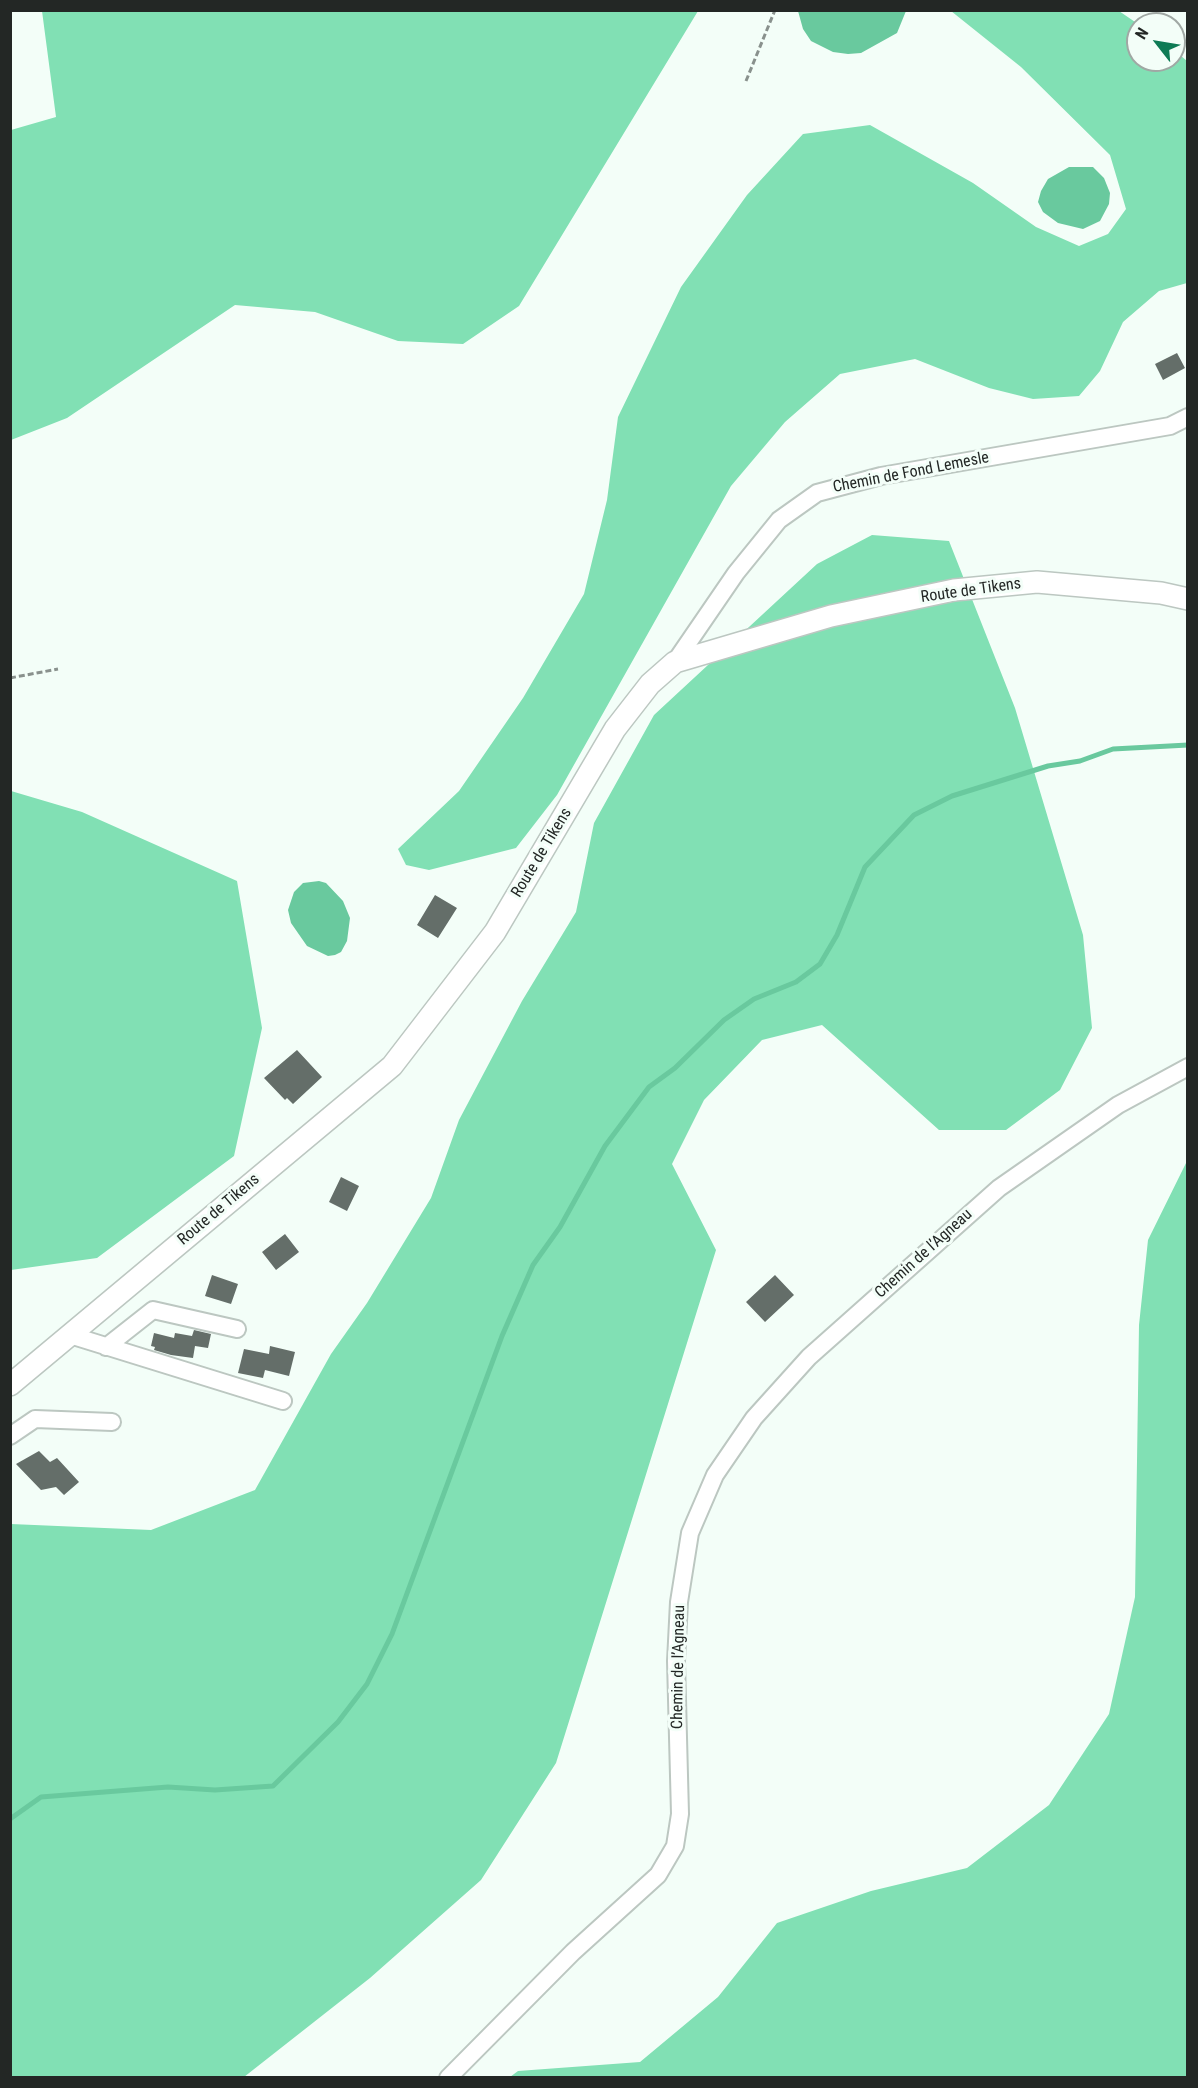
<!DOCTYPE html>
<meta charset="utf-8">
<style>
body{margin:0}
#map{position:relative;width:1198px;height:2088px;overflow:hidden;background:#f3fef8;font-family:"Roboto Condensed",sans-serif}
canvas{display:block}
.frame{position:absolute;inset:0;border:12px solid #232725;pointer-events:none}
.north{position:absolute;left:1126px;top:12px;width:60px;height:60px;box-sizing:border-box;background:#f3fef8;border:2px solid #a0a8a4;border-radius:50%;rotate:301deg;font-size:16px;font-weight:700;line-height:24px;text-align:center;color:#232725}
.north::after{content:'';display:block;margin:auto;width:21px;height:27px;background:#0e7b55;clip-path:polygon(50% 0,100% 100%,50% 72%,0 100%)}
</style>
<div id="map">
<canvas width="1198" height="2088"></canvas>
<div class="frame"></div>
<div class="north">N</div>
</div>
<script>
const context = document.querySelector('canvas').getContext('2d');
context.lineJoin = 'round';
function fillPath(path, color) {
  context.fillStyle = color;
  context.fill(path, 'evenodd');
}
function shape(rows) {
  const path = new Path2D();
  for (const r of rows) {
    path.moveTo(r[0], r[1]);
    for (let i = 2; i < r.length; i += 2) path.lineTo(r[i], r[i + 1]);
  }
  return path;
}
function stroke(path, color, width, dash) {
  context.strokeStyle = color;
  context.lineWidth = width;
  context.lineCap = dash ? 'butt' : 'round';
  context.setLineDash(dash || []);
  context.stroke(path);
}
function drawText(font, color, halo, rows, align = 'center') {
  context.font = font + ' "Roboto Condensed",sans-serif';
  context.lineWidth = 6;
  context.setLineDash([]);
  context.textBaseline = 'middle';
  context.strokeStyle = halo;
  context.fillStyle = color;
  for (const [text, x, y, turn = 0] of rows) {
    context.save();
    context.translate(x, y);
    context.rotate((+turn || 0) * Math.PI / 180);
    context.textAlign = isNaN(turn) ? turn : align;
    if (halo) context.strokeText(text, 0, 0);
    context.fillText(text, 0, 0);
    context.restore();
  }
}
const forest = shape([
 [42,11,42,10,698,11,519,306,463,344,398,341,315,312,235,305,67,418,11,440,11,130,56,117],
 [951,11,1119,11,1138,24,1138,60,1174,60,1174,50,1187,61,1187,283,1159,291,1123,322,1100,371,1079,396,1033,399,989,388,915,359,840,374,785,422,731,486,557,795,516,848,429,870,406,865,398,849,459,791,523,698,584,594,607,500,618,417,681,287,747,195,803,134,870,125,973,183,1036,227,1079,246,1108,234,1126,209,1110,155,1021,67],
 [872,535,949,541,1015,708,1083,935,1092,1028,1060,1090,1006,1130,939,1130,822,1025,762,1040,704,1100,672,1164,716,1250,556,1763,481,1880,370,1978,244,2077,11,2078,11,1524,151,1530,255,1490,331,1354,367,1303,431,1198,459,1120,522,1001,576,912,594,823,654,715,817,564],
 [11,791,82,812,237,881,262,1028,234,1156,97,1258,11,1270],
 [1187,1161,1187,2077,510,2077,518,2071,640,2062,718,1997,777,1923,871,1891,967,1868,1049,1805,1109,1714,1135,1597,1139,1325,1148,1240]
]);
const water = shape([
 [798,11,798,10,906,11,897,33,861,53,848,54,833,52,811,41,803,29],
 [1069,167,1093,167,1104,178,1110,193,1109,204,1100,221,1083,229,1058,223,1043,212,1038,202,1041,191,1048,179],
 [319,881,326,883,343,901,350,918,347,941,341,952,335,955,328,956,307,946,291,923,288,910,294,892,303,883]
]);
const stream = shape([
 [10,1819,41,1797,168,1787,215,1790,273,1786,338,1722,367,1684,392,1634,502,1336,533,1265,560,1227,605,1146,649,1087,675,1068,724,1020,754,999,796,982,820,964,837,935,865,867,914,815,952,796,1048,766,1080,761,1113,749,1188,745]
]);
const building = shape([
 [1177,353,1185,368,1163,380,1155,364],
 [435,895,457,908,438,938,417,925],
 [297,1050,322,1077,293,1104,287,1098,285,1100,264,1078],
 [341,1177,359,1186,347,1211,329,1202],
 [285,1234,299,1252,276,1270,262,1252],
 [212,1275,238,1284,231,1304,205,1296],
 [775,1275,794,1295,765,1322,746,1302],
 [194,1330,211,1334,208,1348,195,1346,193,1358,171,1355,154,1350,155,1347,151,1346,154,1333,174,1338,175,1333,192,1336],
 [270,1346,295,1352,289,1376,265,1370,263,1378,238,1373,244,1349,269,1354],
 [39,1451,50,1462,57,1458,79,1482,64,1495,56,1487,41,1490,16,1464]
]);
const path = shape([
 [746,81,775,10],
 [10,678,58,669]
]);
const minor = shape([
 [675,662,736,573,779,520,817,493,881,476,1170,426,1188,417],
 [70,1335,283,1401],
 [106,1347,153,1310,237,1329],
 [10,1436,35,1419,112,1422],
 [448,2078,573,1952,658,1875,675,1846,680,1814,676,1661,679,1602,690,1533,715,1475,754,1418,809,1357,999,1188,1118,1105,1188,1067]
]);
const tertiary = shape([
 [10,1385,392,1066,495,932,615,729,650,684,675,662,831,616,954,590,1037,582,1161,593,1188,599]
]);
const streetNames = [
 ["Chemin de Fond Lemesle",911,473,-11],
 ["Route de Tikens",971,591,-8],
 ["Route de Tikens",542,853,-59],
 ["Route de Tikens",219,1210,-40],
 ["Chemin de l’Agneau",924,1254,-42],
 ["Chemin de l’Agneau",679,1667,-89]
];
fillPath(forest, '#81e0b4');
fillPath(water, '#69c99e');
stroke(stream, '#69c99e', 5);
fillPath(building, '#646e69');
stroke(minor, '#bcc7c1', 20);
stroke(tertiary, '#bcc7c1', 24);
stroke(path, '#89918d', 3, [6, 3]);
stroke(minor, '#fff', 16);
stroke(tertiary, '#fff', 21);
drawText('16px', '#232725', '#f3fef8', streetNames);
</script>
